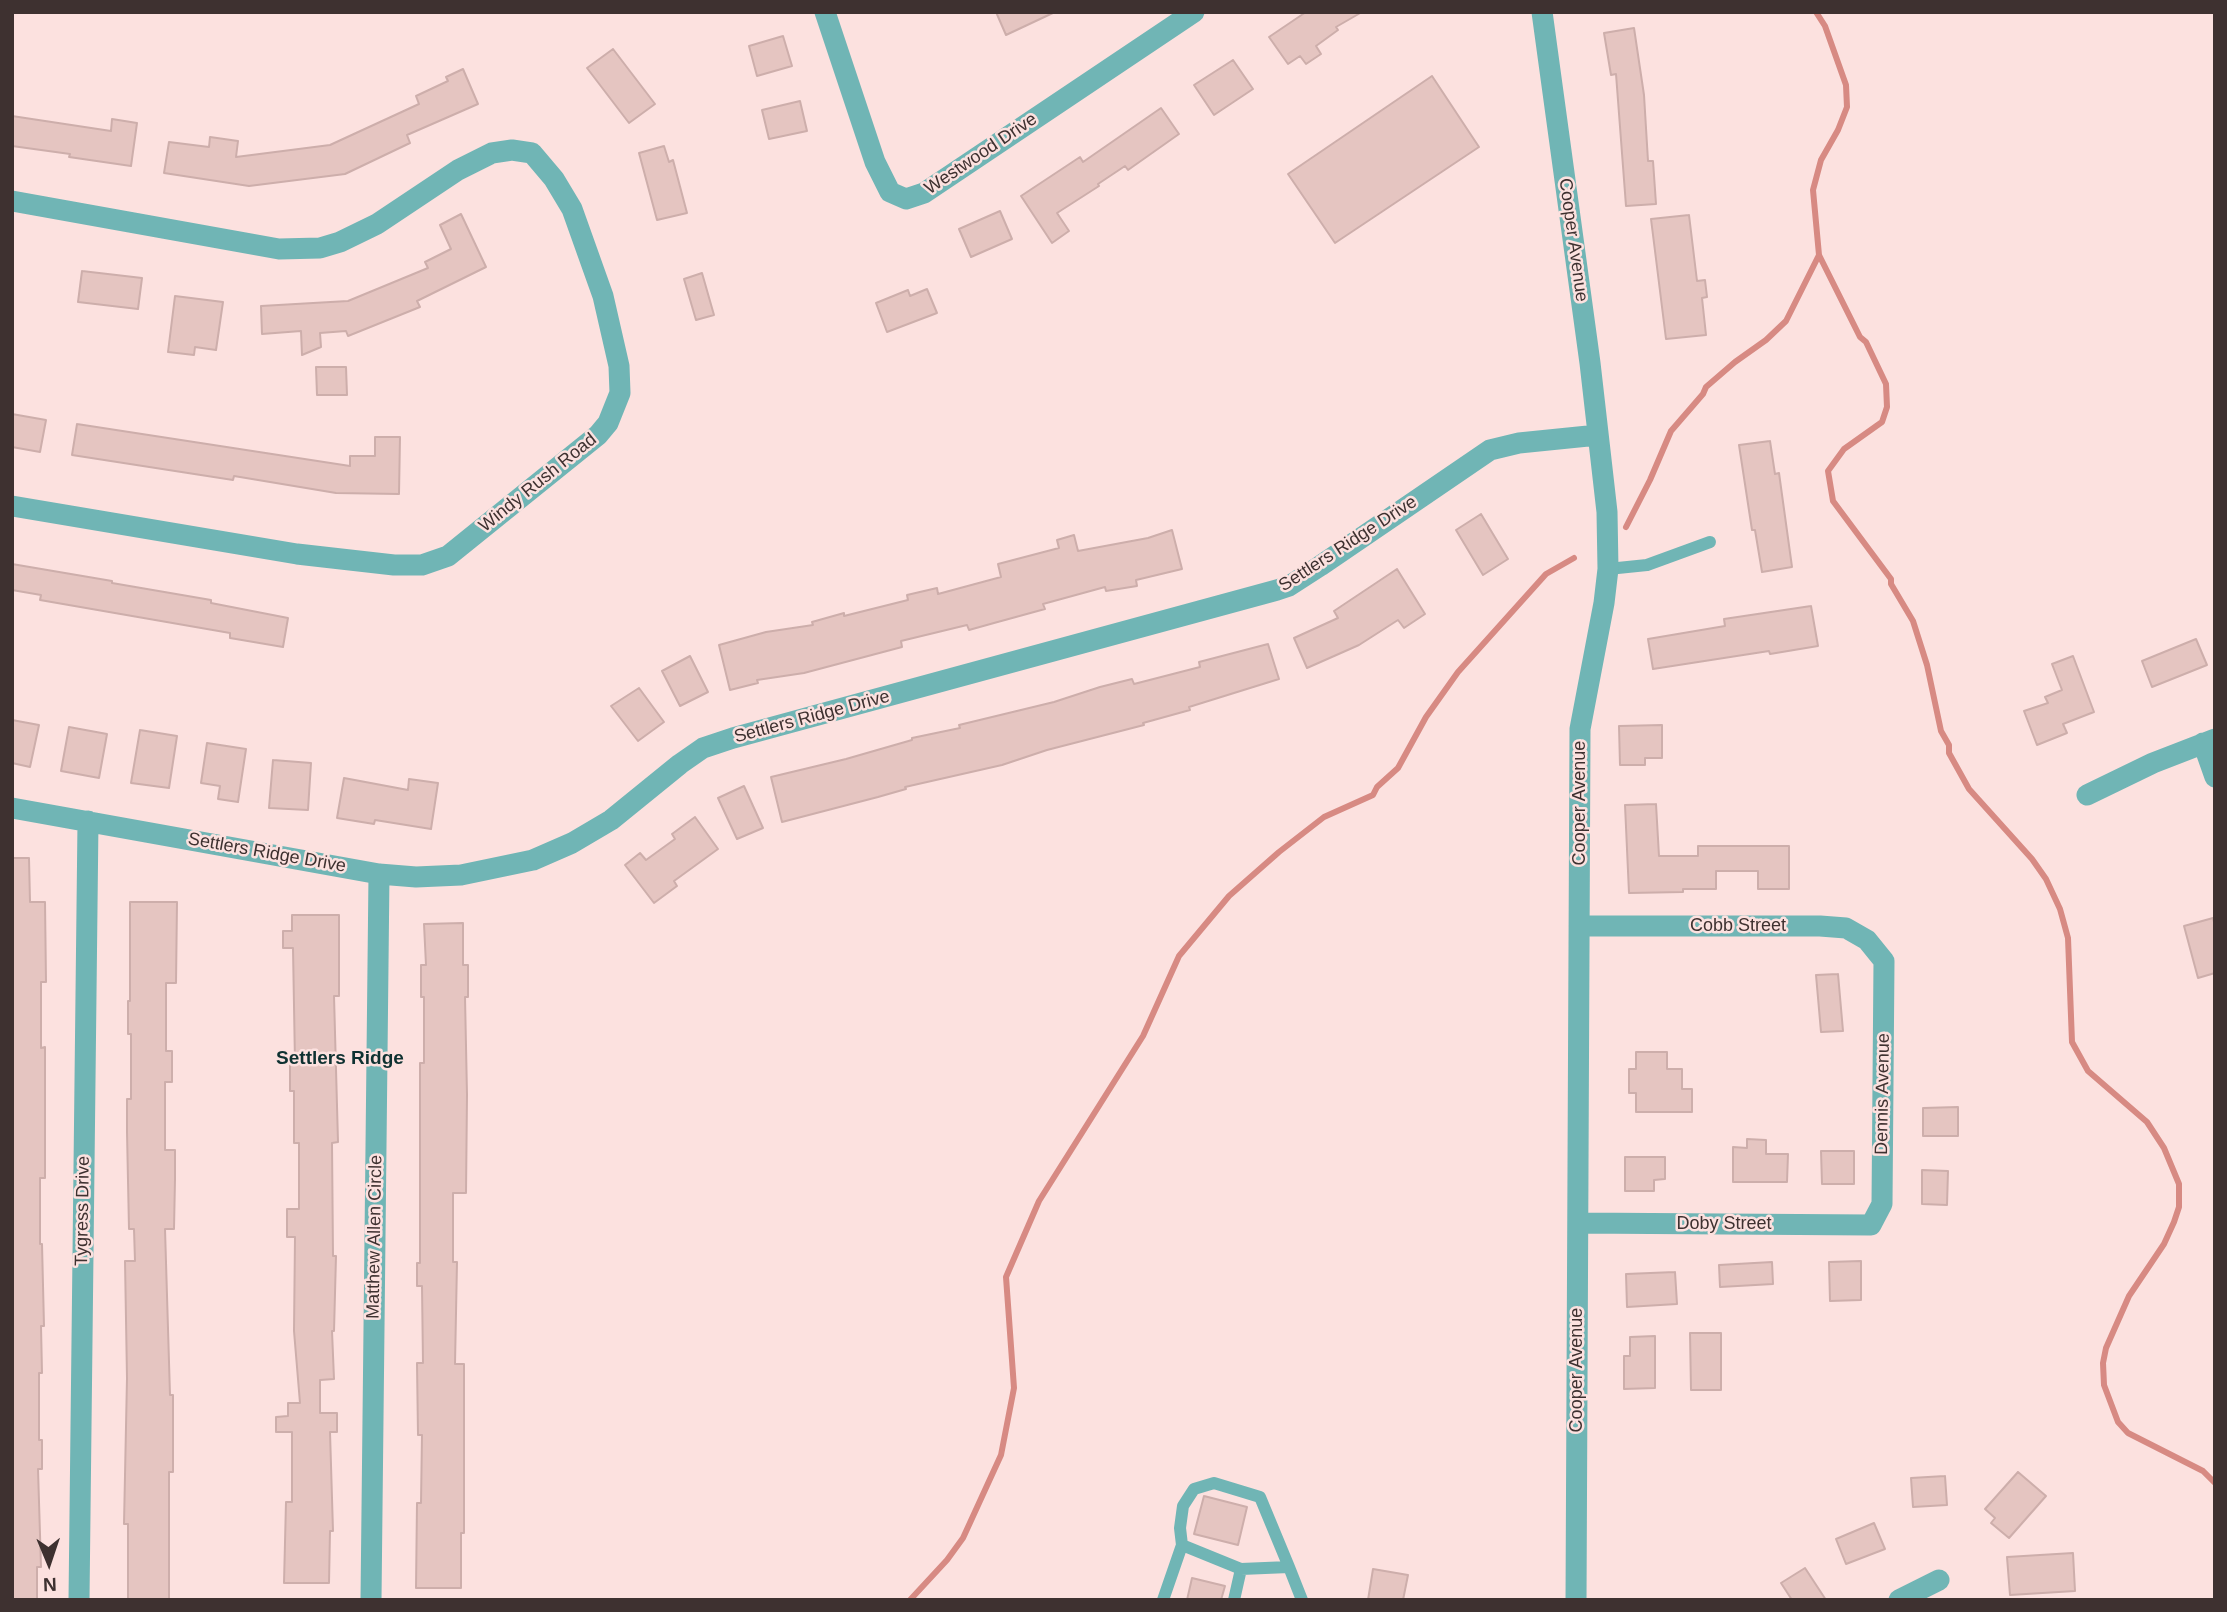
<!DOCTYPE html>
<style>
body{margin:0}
#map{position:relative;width:2227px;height:1612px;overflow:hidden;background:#fce1df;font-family:Arial,sans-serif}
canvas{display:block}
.frame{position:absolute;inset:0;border:14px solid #3e3130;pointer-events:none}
.north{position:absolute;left:14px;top:1528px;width:70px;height:70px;-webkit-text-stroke:5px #fce1df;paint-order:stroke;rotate:178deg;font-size:19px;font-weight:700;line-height:28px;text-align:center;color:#3e3130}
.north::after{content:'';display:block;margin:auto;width:24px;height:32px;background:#3e3130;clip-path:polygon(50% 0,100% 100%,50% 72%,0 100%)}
</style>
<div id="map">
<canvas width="2227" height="1612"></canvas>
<div class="frame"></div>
<div class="north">N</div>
</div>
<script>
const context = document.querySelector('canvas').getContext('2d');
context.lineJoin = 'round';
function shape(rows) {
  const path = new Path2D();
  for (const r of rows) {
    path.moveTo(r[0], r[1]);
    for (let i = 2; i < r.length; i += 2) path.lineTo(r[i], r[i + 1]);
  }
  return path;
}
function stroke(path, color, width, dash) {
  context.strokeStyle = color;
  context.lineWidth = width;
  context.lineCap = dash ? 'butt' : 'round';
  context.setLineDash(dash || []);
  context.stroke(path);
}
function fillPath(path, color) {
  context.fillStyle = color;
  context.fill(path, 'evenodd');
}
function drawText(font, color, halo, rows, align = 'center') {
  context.font = font + ' Arial,sans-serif';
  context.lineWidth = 5;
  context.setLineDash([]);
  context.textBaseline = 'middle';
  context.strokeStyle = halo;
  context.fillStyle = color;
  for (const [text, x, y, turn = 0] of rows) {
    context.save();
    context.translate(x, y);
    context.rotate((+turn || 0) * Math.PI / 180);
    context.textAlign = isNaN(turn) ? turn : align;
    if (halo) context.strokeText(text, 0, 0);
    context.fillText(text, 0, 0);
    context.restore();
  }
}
const stream = shape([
 [1816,12,1825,26,1846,85,1847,107,1838,130,1821,160,1813,190,1819,255,1860,337,1866,342,1886,384,1887,407,1882,422,1844,449,1828,471,1833,501,1891,579,1891,584,1913,621,1927,665,1941,731,1949,745,1949,753,1969,789,2032,859,2046,879,2060,909,2068,938,2072,1042,2088,1071,2147,1122,2164,1148,2179,1184,2179,1207,2174,1222,2164,1244,2129,1296,2106,1348,2103,1363,2104,1385,2118,1422,2128,1433,2203,1471,2215,1483],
 [1626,527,1650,480,1671,431,1703,394,1706,387,1735,362,1766,340,1786,321,1819,255],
 [910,1600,947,1560,963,1538,1001,1455,1014,1388,1006,1277,1039,1201,1143,1036,1179,956,1229,896,1279,852,1324,817,1373,795,1377,787,1398,768,1426,717,1458,672,1546,574,1574,558]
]);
const building = shape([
 [996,12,1055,12,1006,35,996,12],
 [1306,12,1362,12,1336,27,1338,30,1316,46,1321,54,1306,64,1300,56,1288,64,1269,37,1306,12],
 [1634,28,1644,95,1648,161,1653,161,1656,204,1626,206,1616,74,1611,75,1604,33,1634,28],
 [783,36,792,66,757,76,749,46,783,36],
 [613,49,655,104,629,123,587,68,613,49],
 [1233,60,1253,89,1214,115,1194,85,1233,60],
 [463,69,478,104,407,135,410,143,345,174,249,186,164,173,169,142,209,147,210,137,238,141,236,157,330,145,419,104,416,96,448,81,446,77,463,69],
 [1432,76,1479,147,1335,243,1288,174,1432,76],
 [800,101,807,131,769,139,762,110,800,101],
 [1161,108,1179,134,1128,170,1125,166,1098,184,1099,186,1057,213,1069,231,1052,243,1021,196,1080,157,1083,162,1161,108],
 [12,116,111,131,112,119,137,123,131,166,69,157,70,154,12,146,12,116],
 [664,146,669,162,673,160,687,213,657,220,639,153,664,146],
 [1000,211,1012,239,971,257,959,229,1000,211],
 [461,214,486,267,417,301,420,307,348,336,346,331,320,333,321,347,302,355,301,331,262,334,261,306,348,301,428,268,425,262,451,249,440,225,461,214],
 [1689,215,1697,281,1705,280,1707,297,1702,298,1706,335,1666,339,1651,219,1689,215],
 [82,271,142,278,138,309,78,302,82,271],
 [702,273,714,315,696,320,684,279,702,273],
 [927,289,937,313,887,332,876,303,908,290,910,296,927,289],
 [175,296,223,302,216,350,195,347,194,355,168,352,175,296],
 [316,367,346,367,347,395,317,395,316,367],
 [12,414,46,420,40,452,12,447,12,414],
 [77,424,350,466,350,456,375,456,375,437,400,437,399,494,336,493,234,476,233,480,72,455,77,424],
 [1770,441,1775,474,1779,473,1792,567,1762,572,1755,530,1752,530,1739,445,1770,441],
 [1481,514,1508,559,1483,575,1456,530,1481,514],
 [1172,530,1182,569,1136,580,1137,586,1106,591,1105,587,1043,604,1045,609,994,623,969,630,967,625,901,641,902,647,804,673,757,680,758,683,730,690,719,645,766,632,813,625,812,622,844,613,844,616,908,600,907,595,937,588,938,594,1001,577,998,564,1059,548,1057,540,1074,535,1078,551,1148,538,1172,530],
 [12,564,112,581,112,583,211,600,211,603,288,618,283,647,230,638,230,633,40,600,41,595,12,590,12,564],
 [1397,569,1425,614,1404,628,1398,620,1359,645,1307,668,1294,638,1338,618,1334,611,1397,569],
 [1811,606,1818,646,1770,654,1769,651,1653,669,1648,639,1725,626,1724,619,1811,606],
 [2196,639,2207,665,2152,687,2142,661,2196,639],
 [1268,644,1279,679,1189,707,1190,710,1143,723,1144,725,1047,750,1002,765,905,787,906,789,878,797,782,822,771,777,846,759,912,740,912,738,960,728,959,725,1054,702,1100,687,1132,679,1134,684,1200,667,1199,662,1268,644],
 [690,656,708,692,680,706,662,671,690,656],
 [2073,656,2094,712,2063,724,2067,733,2037,745,2024,711,2048,703,2045,697,2062,690,2052,664,2073,656],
 [639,688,664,722,638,741,611,706,639,688],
 [12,720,39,725,30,767,12,763,12,720],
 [1662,725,1662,758,1645,758,1645,765,1620,765,1619,726,1662,725],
 [69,727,107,734,99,778,61,771,69,727],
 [140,730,177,736,169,788,131,783,140,730],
 [207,743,246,749,238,802,218,799,220,786,201,783,207,743],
 [273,760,311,763,308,810,269,808,273,760],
 [344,778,408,790,409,779,438,783,431,829,375,820,374,824,337,818,344,778],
 [744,786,763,828,737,839,718,798,744,786],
 [1656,804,1659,856,1698,856,1698,846,1789,846,1789,889,1758,889,1758,871,1716,871,1716,889,1683,889,1683,892,1629,893,1625,805,1656,804],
 [695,817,718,849,674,881,677,886,654,903,625,865,640,853,646,860,675,839,672,834,695,817],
 [12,858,29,858,30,902,45,902,46,982,41,982,41,1048,45,1047,45,1178,40,1178,40,1244,42,1244,44,1326,41,1326,42,1373,39,1373,39,1440,42,1440,42,1469,38,1469,41,1567,37,1567,37,1600,12,1600,12,858],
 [130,902,177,902,176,983,166,983,166,1051,172,1051,172,1082,165,1082,165,1150,175,1150,175,1179,174,1229,165,1229,170,1395,173,1395,173,1472,169,1472,169,1600,128,1600,128,1524,124,1524,127,1378,125,1261,135,1261,134,1229,129,1229,127,1132,127,1099,131,1099,131,1034,128,1034,128,1001,130,1001,130,902],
 [292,915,339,915,339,996,334,996,338,1142,332,1143,333,1256,336,1256,334,1331,332,1331,334,1379,320,1380,320,1413,337,1413,337,1432,330,1432,333,1531,330,1531,329,1583,284,1583,286,1502,292,1502,292,1432,276,1432,276,1417,288,1416,288,1403,300,1403,294,1331,295,1237,287,1237,287,1209,299,1209,299,1143,294,1143,294,1091,290,1091,290,1063,295,1063,293,948,283,948,283,931,292,931,292,915],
 [2213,918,2215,926,2215,973,2198,978,2184,926,2213,918],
 [463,923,463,965,468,965,468,997,465,997,467,1095,466,1193,453,1193,453,1262,457,1262,455,1364,464,1364,464,1533,461,1533,461,1588,416,1588,417,1503,421,1503,422,1435,418,1435,417,1363,423,1363,422,1286,417,1286,417,1263,420,1263,420,1063,424,1063,424,997,421,997,421,965,426,965,424,924,463,923],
 [1838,974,1843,1031,1821,1032,1816,975,1838,974],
 [1636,1052,1667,1052,1667,1069,1682,1069,1682,1089,1692,1089,1692,1112,1636,1112,1636,1093,1629,1093,1629,1069,1636,1069,1636,1052],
 [1958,1107,1958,1136,1923,1136,1923,1108,1958,1107],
 [1747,1139,1766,1140,1766,1154,1788,1154,1787,1182,1733,1182,1733,1147,1747,1148,1747,1139],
 [1821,1151,1854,1151,1854,1184,1822,1184,1821,1151],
 [1625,1157,1665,1157,1665,1179,1654,1180,1654,1191,1625,1191,1625,1157],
 [1922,1170,1948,1171,1947,1205,1922,1204,1922,1170],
 [1861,1261,1861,1300,1830,1301,1829,1262,1861,1261],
 [1772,1262,1773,1284,1720,1287,1719,1265,1772,1262],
 [1675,1272,1677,1304,1627,1307,1626,1274,1675,1272],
 [1690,1333,1721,1333,1721,1390,1691,1390,1690,1333],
 [1655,1336,1655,1388,1624,1389,1624,1356,1630,1356,1630,1337,1655,1336],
 [2018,1472,2046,1496,2009,1538,1991,1523,1995,1518,1985,1509,2018,1472],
 [1945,1476,1947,1505,1913,1507,1911,1478,1945,1476],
 [1204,1496,1247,1507,1238,1545,1194,1534,1204,1496],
 [1874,1523,1885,1549,1846,1564,1836,1539,1874,1523],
 [2073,1553,2075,1591,2010,1595,2007,1557,2073,1553],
 [1805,1568,1826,1600,1792,1600,1781,1583,1805,1568],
 [1373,1569,1408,1575,1403,1600,1368,1600,1373,1569],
 [1192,1578,1225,1586,1221,1600,1187,1600,1192,1578]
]);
const lane = shape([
 [1608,569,1647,565,1710,542],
 [1289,1567,1241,1569,1182,1545,1180,1528,1183,1506,1194,1489,1214,1483,1260,1497,1289,1567,1302,1600],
 [1163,1600,1182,1545],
 [1234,1600,1241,1569]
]);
const street = shape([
 [825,12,875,162,890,192,906,199,924,193,1194,12],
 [1542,12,1590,363,1607,512,1608,569,1604,603,1580,729,1576,1600],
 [12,201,279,249,320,248,340,242,377,224,458,170,492,153,512,150,532,153,554,179,572,209,603,296,619,366,620,393,608,423,598,435,448,556,422,565,394,565,297,554,12,506],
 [2203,743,2215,777],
 [2087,795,2153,763,2215,739],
 [12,808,379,874,416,877,461,875,533,860,572,843,611,820,680,764,703,748,733,738,1277,590,1289,586,1320,566,1490,450,1519,443,1598,435],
 [1578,1223,1871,1225,1882,1204,1884,961,1867,940,1846,928,1820,926,1579,926],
 [79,1600,88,821],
 [371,1600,379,874],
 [1899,1600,1939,1580]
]);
const streetNames = [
 ["Westwood Drive",981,154,-34],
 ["Cooper Avenue",1573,240,82],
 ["Windy Rush Road",538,483,-39],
 ["Settlers Ridge Drive",1348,544,-33],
 ["Settlers Ridge Drive",812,717,-15],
 ["Cooper Avenue",1580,803,-90],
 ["Settlers Ridge Drive",267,853,10],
 ["Cobb Street",1738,926],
 ["Dennis Avenue",1883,1094,-89],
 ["Tygress Drive",83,1211,-89],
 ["Doby Street",1724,1224],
 ["Matthew Allen Circle",375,1237,-89],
 ["Cooper Avenue",1577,1370,-90]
];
const neighbourhoodNames = [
 ["Settlers Ridge",340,1059]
];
stroke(stream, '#d78a83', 6);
fillPath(building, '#e5c5c1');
stroke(building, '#cdaeab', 2);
stroke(lane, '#70b5b5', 12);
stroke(street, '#70b5b5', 21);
drawText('18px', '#3e3130', '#fce1df', streetNames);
drawText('bold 19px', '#0e3131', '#fce1df', neighbourhoodNames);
</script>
